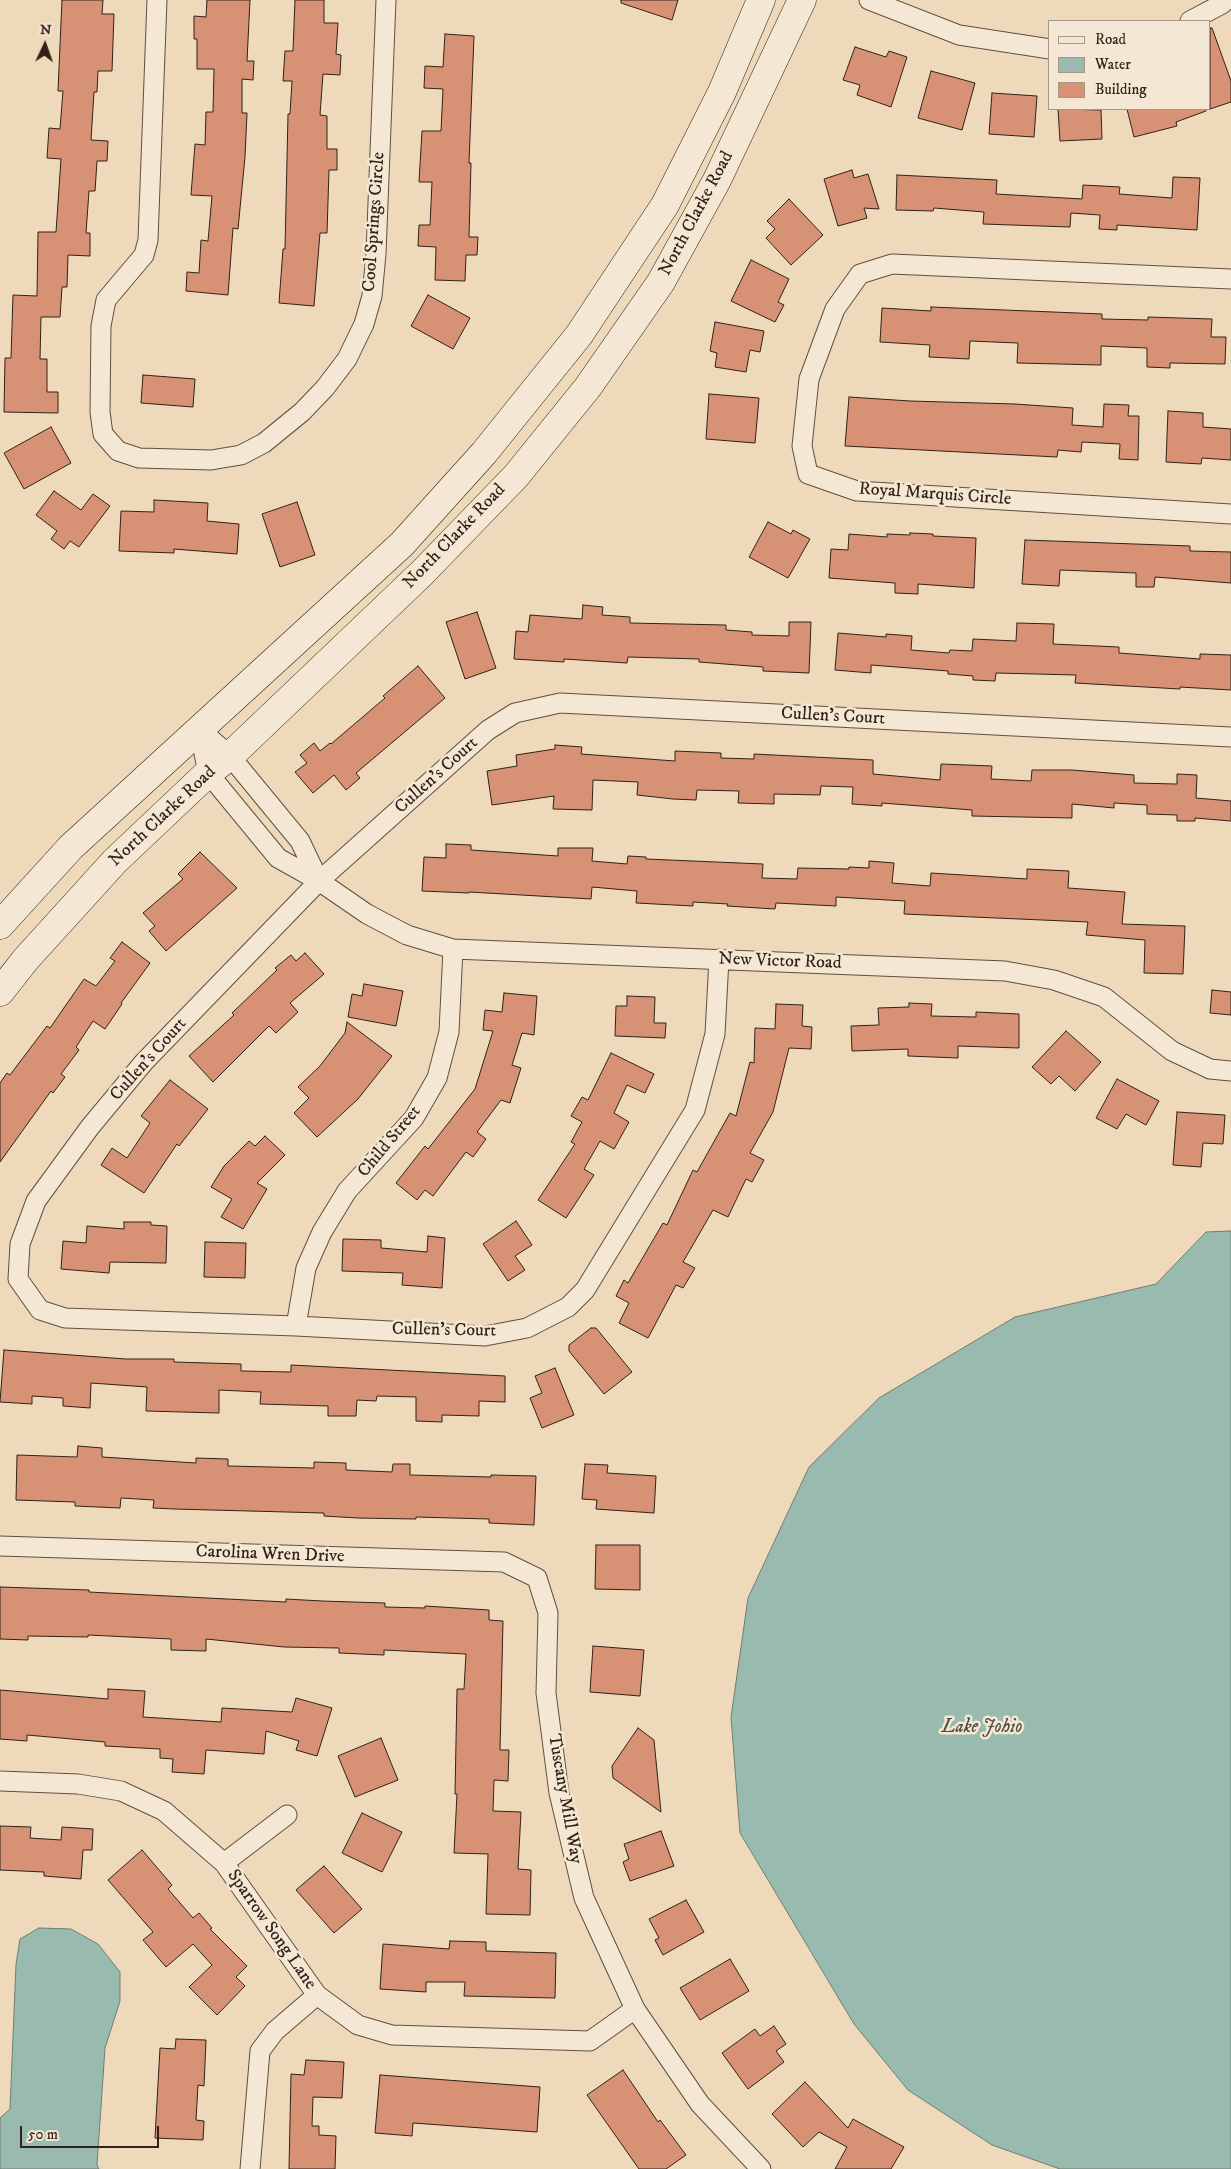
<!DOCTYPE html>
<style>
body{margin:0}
#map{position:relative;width:1231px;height:2169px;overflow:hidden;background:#eedabb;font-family:"IM FELL DW Pica",serif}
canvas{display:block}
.legend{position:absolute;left:1048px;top:20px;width:162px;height:90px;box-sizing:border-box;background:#f4e7d3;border:1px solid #a69888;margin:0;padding:6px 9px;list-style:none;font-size:15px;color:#312118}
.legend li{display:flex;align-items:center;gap:10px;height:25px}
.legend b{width:25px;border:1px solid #a69888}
.north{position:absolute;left:20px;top:20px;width:50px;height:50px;-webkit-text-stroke:4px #f4e7d3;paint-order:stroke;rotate:3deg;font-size:14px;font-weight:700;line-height:20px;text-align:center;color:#312118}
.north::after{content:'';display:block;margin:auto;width:18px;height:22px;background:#312118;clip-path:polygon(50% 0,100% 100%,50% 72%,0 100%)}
.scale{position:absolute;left:20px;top:2126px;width:139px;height:22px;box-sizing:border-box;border:2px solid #312118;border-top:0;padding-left:6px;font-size:15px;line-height:18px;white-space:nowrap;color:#312118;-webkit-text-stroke:4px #f4e7d3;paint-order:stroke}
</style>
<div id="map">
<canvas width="1231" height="2169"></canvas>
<ul class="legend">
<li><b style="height:6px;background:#f4e7d3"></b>Road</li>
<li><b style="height:14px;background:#99bbaf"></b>Water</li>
<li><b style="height:14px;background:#d79174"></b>Building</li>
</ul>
<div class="north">N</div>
<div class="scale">50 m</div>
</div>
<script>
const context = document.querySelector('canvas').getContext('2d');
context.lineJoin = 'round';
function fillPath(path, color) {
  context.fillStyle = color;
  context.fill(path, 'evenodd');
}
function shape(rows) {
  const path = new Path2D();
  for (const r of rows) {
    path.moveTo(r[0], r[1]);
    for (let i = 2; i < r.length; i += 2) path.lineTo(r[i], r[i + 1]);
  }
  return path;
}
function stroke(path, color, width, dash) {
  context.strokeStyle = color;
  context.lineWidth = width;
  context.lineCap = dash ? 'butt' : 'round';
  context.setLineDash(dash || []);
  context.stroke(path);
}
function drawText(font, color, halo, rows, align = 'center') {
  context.font = font + ' "IM FELL DW Pica",serif';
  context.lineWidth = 5;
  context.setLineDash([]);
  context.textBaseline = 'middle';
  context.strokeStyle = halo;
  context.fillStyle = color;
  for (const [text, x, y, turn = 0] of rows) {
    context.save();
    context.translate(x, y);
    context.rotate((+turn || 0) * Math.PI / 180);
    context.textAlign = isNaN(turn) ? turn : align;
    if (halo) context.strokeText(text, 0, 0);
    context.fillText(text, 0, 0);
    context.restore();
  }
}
const water = shape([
 [1231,1231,1231,2169,1060,2169,992,2145,908,2090,854,2024,740,1833,731,1717,748,1598,809,1467,879,1398,1015,1317,1156,1284,1206,1232,1231,1231],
 [39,1928,71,1929,98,1944,120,1972,120,2001,105,2048,97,2165,99,2169,0,2169,0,2118,10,2109,16,1964,20,1939,39,1928]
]);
const building = shape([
 [62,0,103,0,102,14,114,14,112,71,98,71,97,92,94,92,91,140,108,141,107,161,97,161,95,191,89,191,86,233,90,233,90,256,68,255,67,287,62,287,60,317,41,317,40,359,47,359,47,392,58,392,58,413,4,412,5,358,11,358,13,295,37,296,38,232,56,232,61,159,47,158,49,128,60,129,63,91,58,91,62,0],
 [207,0,250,0,247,61,254,61,253,80,242,79,242,113,247,113,245,157,238,229,233,228,228,295,186,291,187,272,199,273,201,240,208,241,212,196,191,195,195,144,205,145,206,112,213,112,214,69,197,69,197,39,194,39,194,16,206,17,207,0],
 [295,0,324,0,324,23,338,23,336,54,341,55,340,75,323,74,320,115,327,116,327,149,337,149,337,170,329,170,327,233,320,233,314,306,279,303,283,249,285,249,288,114,290,114,292,81,283,81,285,51,293,51,295,0],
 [621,0,678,0,672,20,621,3,621,0],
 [1210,28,1212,28,1231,81,1231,102,1210,109,1210,28],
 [445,34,474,36,469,163,471,163,469,237,478,237,477,255,466,255,465,281,435,280,436,247,418,246,419,225,430,225,432,182,419,182,422,131,441,131,443,89,424,88,425,66,443,67,445,34],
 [855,47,886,57,889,51,907,57,891,107,857,95,860,85,843,80,855,47],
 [931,71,975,83,962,130,918,118,931,71],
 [992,93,1037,96,1034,137,989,134,992,93],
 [1058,109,1101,110,1102,139,1060,141,1058,109],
 [1127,109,1206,109,1206,111,1176,122,1177,126,1134,137,1127,109],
 [852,170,854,178,868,174,879,209,864,208,867,218,838,226,824,179,852,170],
 [897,175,997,180,996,194,1082,199,1083,185,1120,187,1119,194,1172,198,1173,177,1200,178,1197,230,1117,225,1117,230,1099,229,1100,215,1071,213,1070,227,983,224,984,212,934,208,933,211,896,210,897,175],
 [789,199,823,235,791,265,766,238,775,229,767,221,789,199],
 [751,260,789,279,778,302,784,305,775,322,731,301,751,260],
 [428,295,470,318,453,349,411,326,428,295],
 [931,307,1102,314,1102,319,1148,320,1148,317,1212,319,1211,337,1226,337,1225,364,1170,363,1170,368,1147,367,1147,348,1101,346,1101,365,1017,363,1018,343,970,341,969,359,929,357,930,345,880,342,882,308,931,311,931,307],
 [715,322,764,331,760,352,750,350,746,372,715,367,717,353,710,351,715,322],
 [143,375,195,379,193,407,141,403,143,375],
 [709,394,759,398,755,443,706,439,709,394],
 [849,397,910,401,1015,404,1073,408,1072,425,1103,427,1104,404,1129,405,1128,416,1139,416,1138,460,1119,459,1120,444,1082,442,1081,452,1058,450,1057,457,845,446,849,397],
 [1168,411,1203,413,1203,427,1231,429,1231,460,1202,458,1201,464,1166,462,1168,411],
 [51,427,71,463,24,489,4,453,51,427],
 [54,491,81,510,93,494,110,506,79,547,70,541,64,549,51,539,57,531,36,515,54,491],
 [154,500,208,503,207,521,239,524,237,554,174,549,174,553,119,551,121,511,154,512,154,500],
 [297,502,315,555,280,567,262,514,297,502],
 [768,522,791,534,793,530,810,539,788,578,749,557,768,522],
 [910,533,933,534,933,536,976,538,974,588,918,584,918,594,895,593,895,583,829,578,831,549,848,550,849,534,887,537,887,534,910,535,910,533],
 [1025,540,1190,546,1190,551,1231,552,1231,583,1155,577,1154,587,1136,587,1136,573,1060,570,1059,586,1022,584,1025,540],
 [583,605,603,607,602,615,630,617,630,623,726,625,726,630,752,632,752,635,789,636,789,622,811,622,809,673,763,671,763,667,699,662,699,659,628,657,627,663,564,659,564,662,514,659,516,631,528,632,530,615,582,619,583,605],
 [477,612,496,668,465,679,446,622,477,612],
 [1017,623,1054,624,1053,644,1119,647,1119,653,1200,659,1200,654,1231,655,1231,690,1180,687,1180,689,1075,683,1076,675,996,673,995,681,973,680,973,676,948,674,948,671,871,665,871,673,835,670,838,633,886,637,886,634,912,636,911,650,949,653,950,650,972,651,973,639,1016,641,1017,623],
 [418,666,445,698,356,773,360,778,346,790,334,775,313,793,295,772,307,763,300,755,314,743,320,751,330,743,331,744,385,698,383,696,418,666],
 [555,745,582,747,581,754,675,761,675,751,721,753,721,758,754,759,754,754,873,760,873,774,940,780,941,764,992,766,991,779,1031,781,1032,770,1072,770,1134,775,1134,783,1177,784,1177,774,1197,775,1196,798,1231,801,1231,821,1195,818,1195,821,1177,821,1177,815,1147,814,1147,805,1114,803,1114,808,1072,804,1072,818,972,816,972,810,882,803,882,806,852,804,853,787,821,786,820,795,774,794,774,804,738,803,739,791,697,790,696,800,673,799,637,795,638,782,593,780,592,810,553,809,554,796,492,805,487,771,517,766,516,755,555,749,555,745],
 [446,844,471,845,471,850,558,856,558,848,593,848,592,861,627,864,628,856,646,857,646,859,763,864,762,878,797,879,798,868,849,869,849,867,869,868,869,861,894,863,892,883,930,886,931,873,1027,879,1027,869,1069,871,1068,888,1125,892,1122,924,1185,926,1183,974,1144,973,1145,940,1086,935,1088,922,904,914,905,901,836,897,836,906,776,903,775,909,727,906,728,904,693,902,693,906,636,903,637,891,592,887,591,899,469,892,469,893,422,891,424,857,446,858,446,844],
 [200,852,237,888,166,951,149,931,155,926,143,913,183,879,178,874,200,852],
 [122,942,150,963,121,1003,122,1004,105,1029,93,1021,76,1047,79,1050,61,1074,65,1077,53,1093,51,1091,0,1162,0,1083,7,1073,10,1075,47,1026,50,1028,84,979,96,986,115,961,110,958,122,942],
 [305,953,324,974,290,1003,298,1012,276,1033,269,1026,213,1082,189,1056,234,1015,232,1013,277,970,275,968,291,955,296,961,305,953],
 [364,984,403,991,396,1026,348,1017,352,994,362,996,364,984],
 [1212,990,1231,992,1231,1015,1210,1013,1212,990],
 [504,993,537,996,534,1035,522,1033,512,1065,521,1068,510,1103,501,1100,477,1132,486,1139,473,1157,466,1152,433,1196,425,1190,417,1200,396,1183,425,1146,428,1149,475,1089,493,1031,483,1030,485,1010,502,1012,504,993],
 [627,996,655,997,654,1023,666,1023,665,1038,615,1036,616,1006,627,1006,627,996],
 [909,1003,932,1004,931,1016,976,1017,976,1012,1019,1014,1019,1048,958,1046,958,1058,908,1056,908,1049,852,1051,851,1026,879,1025,878,1008,909,1007,909,1003],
 [776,1004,803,1005,802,1026,812,1027,811,1049,789,1048,773,1112,750,1153,764,1160,752,1182,746,1179,728,1217,713,1210,683,1262,695,1268,683,1288,676,1285,648,1338,619,1323,629,1303,616,1296,624,1280,628,1283,663,1223,667,1225,693,1170,697,1172,730,1113,736,1116,750,1062,754,1063,755,1028,775,1029,776,1004],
 [347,1022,392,1056,358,1099,317,1137,294,1113,309,1098,298,1087,320,1066,345,1033,347,1022],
 [1066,1031,1101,1062,1075,1091,1059,1076,1051,1084,1032,1067,1066,1031],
 [611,1053,654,1074,645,1093,627,1085,614,1113,629,1122,614,1149,600,1141,584,1169,594,1175,566,1218,538,1200,575,1144,571,1142,582,1122,571,1116,582,1097,588,1100,611,1053],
 [1117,1079,1159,1101,1146,1125,1126,1114,1117,1129,1096,1118,1117,1079],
 [170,1080,208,1109,179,1146,177,1144,144,1193,101,1165,112,1148,127,1158,150,1123,141,1116,170,1080],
 [1177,1112,1225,1115,1223,1144,1203,1143,1201,1167,1173,1165,1177,1112],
 [265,1136,285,1155,257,1183,267,1189,243,1229,221,1217,232,1199,211,1187,224,1166,249,1141,255,1146,265,1136],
 [516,1221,532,1245,515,1256,525,1270,508,1281,483,1244,516,1221],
 [124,1222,151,1222,151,1225,167,1226,166,1263,110,1262,109,1273,61,1269,63,1241,86,1243,87,1226,124,1229,124,1222],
 [428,1236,445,1238,442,1288,402,1285,403,1273,342,1271,343,1239,381,1240,381,1248,427,1252,428,1236],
 [205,1242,246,1243,245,1278,204,1277,205,1242],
 [591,1328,596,1328,632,1372,604,1394,569,1351,569,1345,591,1328],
 [4,1350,126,1359,174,1359,174,1362,241,1364,241,1371,291,1372,291,1365,505,1376,505,1402,479,1401,479,1416,442,1415,442,1422,416,1421,416,1397,377,1396,376,1401,357,1400,356,1416,328,1416,328,1406,260,1404,261,1392,219,1390,219,1413,146,1411,147,1387,91,1383,90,1408,63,1406,63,1398,32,1396,32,1404,0,1402,4,1350],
 [555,1368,574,1415,542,1428,530,1398,542,1393,535,1376,555,1368],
 [78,1446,102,1448,102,1457,196,1463,196,1458,228,1459,228,1466,314,1468,314,1462,346,1463,346,1470,392,1472,393,1464,410,1464,410,1475,491,1477,491,1475,536,1476,534,1525,489,1523,489,1519,416,1517,416,1519,358,1518,324,1516,324,1513,174,1509,153,1508,154,1500,121,1498,120,1508,75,1506,75,1502,16,1500,17,1455,77,1457,78,1446],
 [585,1464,608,1465,607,1473,656,1476,654,1513,596,1509,597,1500,582,1499,585,1464],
 [596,1545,640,1545,640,1590,595,1589,596,1545],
 [0,1587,89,1590,89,1592,286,1602,286,1599,322,1601,385,1603,385,1607,425,1608,425,1606,489,1610,489,1620,503,1621,500,1750,509,1750,508,1781,494,1780,493,1811,521,1812,518,1869,531,1870,530,1915,486,1914,488,1854,454,1853,457,1794,455,1794,457,1689,464,1689,466,1654,384,1650,384,1655,339,1653,339,1648,284,1647,206,1639,206,1651,171,1650,171,1639,88,1635,88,1637,28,1636,28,1640,0,1639,0,1587],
 [593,1646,644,1650,640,1696,590,1692,593,1646],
 [108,1689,145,1691,143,1717,221,1722,222,1708,292,1712,296,1698,332,1708,317,1756,296,1750,299,1741,266,1731,264,1754,206,1750,204,1774,172,1772,173,1759,160,1758,160,1749,105,1746,105,1742,27,1735,27,1741,0,1739,0,1690,108,1699,108,1689],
 [638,1728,654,1740,661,1812,613,1778,612,1766,638,1728],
 [381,1738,398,1780,355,1797,338,1756,381,1738],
 [362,1813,402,1832,382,1872,342,1853,362,1813],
 [0,1826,31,1827,30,1838,61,1840,62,1827,93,1829,92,1850,83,1850,81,1879,44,1876,44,1872,0,1870,0,1826],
 [661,1831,674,1866,630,1881,623,1862,629,1859,624,1844,661,1831],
 [142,1850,172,1885,168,1889,193,1918,199,1913,212,1928,210,1929,247,1966,236,1977,245,1986,217,2015,189,1987,212,1965,193,1944,166,1967,143,1940,153,1932,108,1880,142,1850],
 [324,1866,362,1909,334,1933,296,1890,324,1866],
 [686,1900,704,1932,663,1955,655,1940,659,1938,649,1919,686,1900],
 [450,1941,486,1942,486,1951,556,1953,555,1998,464,1996,465,1982,426,1982,426,1992,380,1989,383,1944,449,1949,450,1941],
 [730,1959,749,1991,700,2020,680,1988,730,1959],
 [774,2026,786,2044,776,2051,784,2062,748,2089,722,2053,755,2029,760,2036,774,2026],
 [176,2039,206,2040,204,2086,198,2085,196,2120,204,2121,203,2140,155,2138,160,2048,175,2049,176,2039],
 [306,2060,344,2062,342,2098,313,2097,312,2126,319,2126,319,2135,336,2136,335,2169,289,2169,291,2074,304,2075,306,2060],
 [623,2070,658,2122,660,2120,686,2155,666,2169,639,2169,587,2095,623,2070],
 [380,2075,540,2087,537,2132,413,2123,412,2136,375,2133,380,2075],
 [805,2082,848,2128,853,2119,904,2147,891,2169,835,2169,847,2147,819,2132,803,2147,772,2114,805,2082]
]);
const street = shape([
 [157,0,148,240,144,255,106,300,101,326,100,412,103,434,118,451,139,458,211,460,241,455,264,443,302,412,325,388,347,359,364,324,372,296,376,254,386,0],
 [869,0,959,35,1050,49],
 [1190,21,1222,4,1226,0],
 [1231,279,892,264,860,274,835,309,809,379,802,446,808,474,857,491,1231,514],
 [199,729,208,773,278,858,319,881,367,914,407,935,453,949,1005,971,1054,980,1104,997,1172,1051,1210,1069,1231,1071],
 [199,729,230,756,300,841,319,881],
 [719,959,715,1034,695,1110,585,1290,568,1307,527,1328,485,1336,296,1326,65,1318,40,1310,18,1279,20,1244,36,1201,90,1127,144,1062,319,881,488,730,515,713,560,703,1231,737],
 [296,1326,306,1268,322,1232,347,1191,414,1118,437,1078,449,1032,453,949],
 [0,1546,504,1562,537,1578,548,1613,546,1693,559,1793,584,1898,635,2009,700,2104,761,2169],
 [0,1781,78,1784,121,1791,164,1811,224,1863,317,1995,358,2025,392,2035,590,2041,635,2009],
 [224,1863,287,1815],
 [250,2169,260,2051,275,2031,317,1995]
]);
const secondary = shape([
 [0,925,71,847,402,544,484,453,579,335,665,205,722,92,761,0],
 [0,992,26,959,115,861,208,773,230,756,422,573,516,476,588,387,661,282,717,180,802,0]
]);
const streetNames = [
 ["North Clarke Road",697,214,-62],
 ["Cool Springs Circle",375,222,-86],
 ["Royal Marquis Circle",935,495,4],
 ["North Clarke Road",455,537,-46],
 ["Cullen's Court",833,717,3],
 ["Cullen's Court",437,776,-42],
 ["North Clarke Road",163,817,-43],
 ["New Victor Road",780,962,2],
 ["Cullen's Court",149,1060,-48],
 ["Child Street",390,1142,-50],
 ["Cullen's Court",444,1331,1],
 ["Carolina Wren Drive",270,1555,2],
 ["Tuscany Mill Way",564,1799,80],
 ["Sparrow Song Lane",271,1930,55]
];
const waterNames = [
 ["Lake Johio",982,1728]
];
fillPath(water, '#99bbaf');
stroke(water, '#6f7d73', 1);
fillPath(building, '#d79174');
stroke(building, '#312118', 1);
stroke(street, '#604f41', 21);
stroke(secondary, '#312118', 29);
stroke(street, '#f4e7d3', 19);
stroke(secondary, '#f4e7d3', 28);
drawText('18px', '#312118', '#f4e7d3', streetNames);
drawText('italic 19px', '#504f45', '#f4e7d3', waterNames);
</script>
